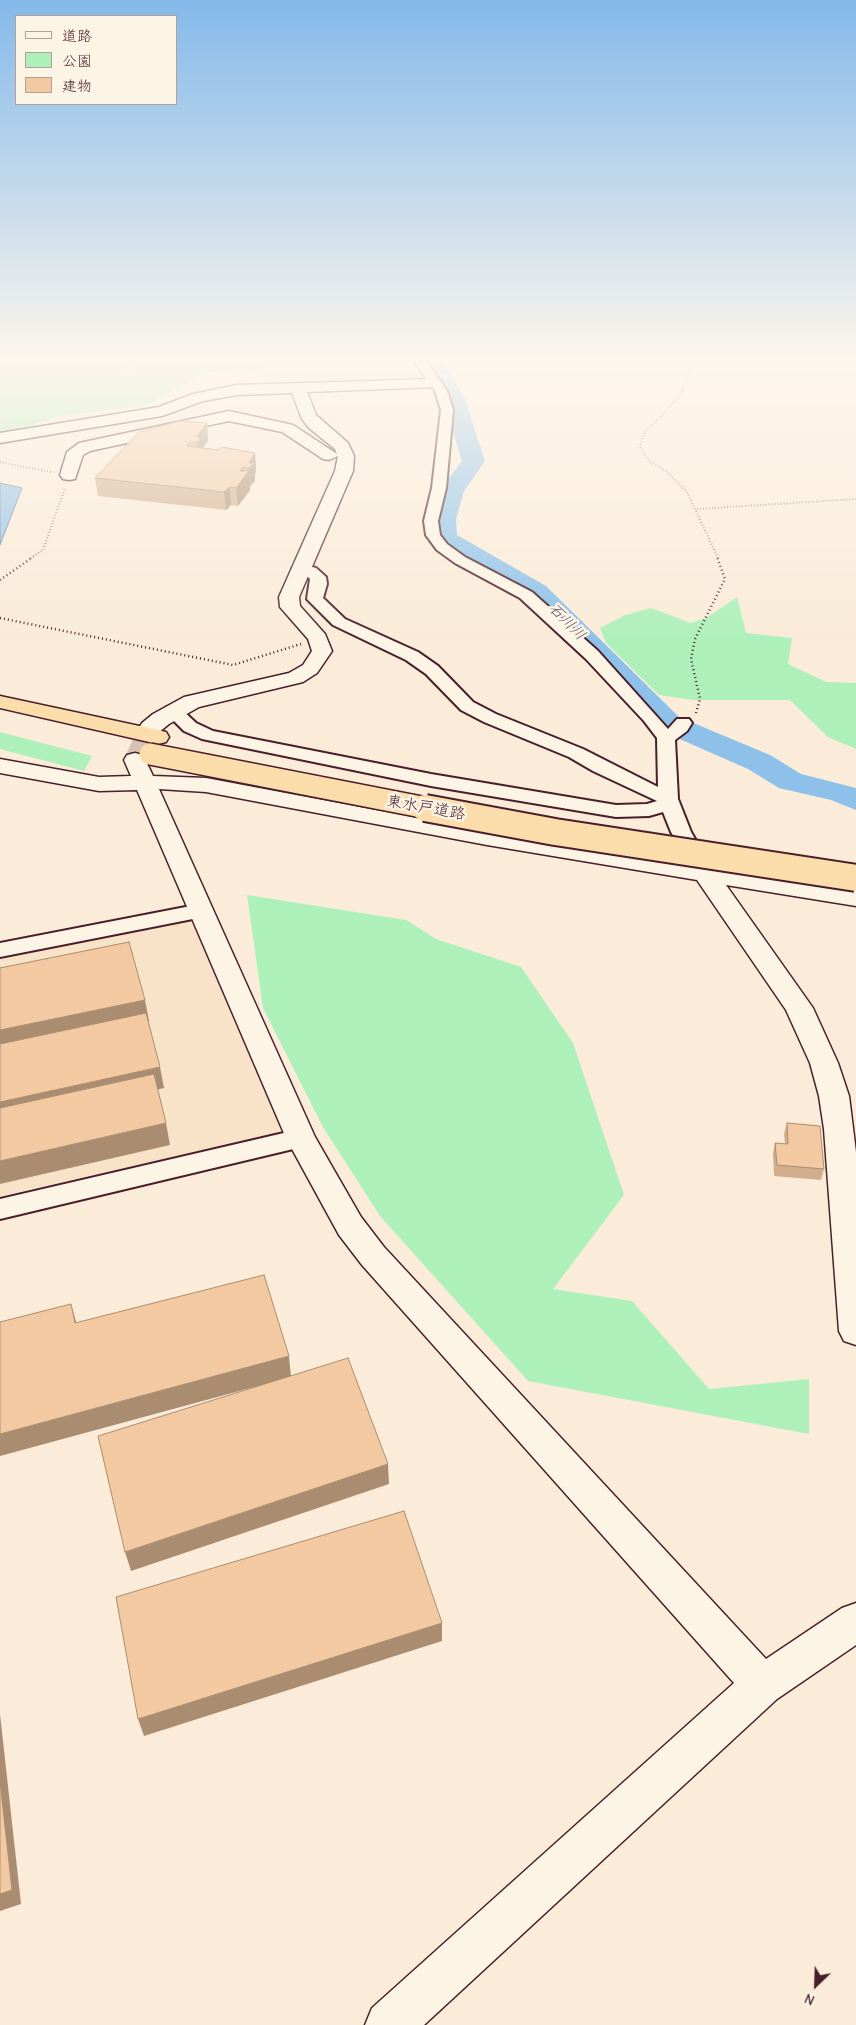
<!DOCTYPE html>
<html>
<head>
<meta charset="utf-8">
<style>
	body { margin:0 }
	#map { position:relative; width:856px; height:2025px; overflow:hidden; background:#faecd8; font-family:"Comic Neue","Klee One",sans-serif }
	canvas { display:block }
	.legend { position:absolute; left:15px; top:15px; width:162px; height:90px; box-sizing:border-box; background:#fcf5e5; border:1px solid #b59f9b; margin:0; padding:6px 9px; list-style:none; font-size:15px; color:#4a1f2b }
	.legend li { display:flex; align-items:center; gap:10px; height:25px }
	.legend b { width:25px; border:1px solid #b59f9b }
	.north { position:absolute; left:791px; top:1960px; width:50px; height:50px; -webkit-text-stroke:4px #fcf5e5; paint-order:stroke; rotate:204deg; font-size:14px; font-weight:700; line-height:20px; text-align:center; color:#4a1f2b }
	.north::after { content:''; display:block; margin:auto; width:18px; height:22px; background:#4a1f2b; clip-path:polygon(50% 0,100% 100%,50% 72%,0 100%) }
</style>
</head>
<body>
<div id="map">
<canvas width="856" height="2025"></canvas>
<ul class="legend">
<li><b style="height:6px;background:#fcf5e5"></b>道路</li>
<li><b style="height:14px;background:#adf0ba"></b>公園</li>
<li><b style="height:14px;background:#f3c9a2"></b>建物</li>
</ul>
<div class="north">N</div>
</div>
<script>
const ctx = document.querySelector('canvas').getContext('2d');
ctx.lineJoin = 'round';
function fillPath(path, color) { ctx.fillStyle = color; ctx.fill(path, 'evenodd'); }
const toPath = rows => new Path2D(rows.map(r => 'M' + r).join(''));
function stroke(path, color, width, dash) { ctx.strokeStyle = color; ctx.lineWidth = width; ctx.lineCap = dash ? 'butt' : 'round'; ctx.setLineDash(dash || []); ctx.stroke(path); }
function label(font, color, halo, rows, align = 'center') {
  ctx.font = font + ' "Comic Neue","Klee One",sans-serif'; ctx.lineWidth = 5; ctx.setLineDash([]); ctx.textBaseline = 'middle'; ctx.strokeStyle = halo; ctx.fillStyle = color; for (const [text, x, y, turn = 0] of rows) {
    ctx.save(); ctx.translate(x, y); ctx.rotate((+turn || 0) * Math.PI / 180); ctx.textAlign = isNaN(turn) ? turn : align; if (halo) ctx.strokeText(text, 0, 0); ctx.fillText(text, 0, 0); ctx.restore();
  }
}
const built = toPath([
	[179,920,195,925,283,1119,277,1133,0,1196,0,957]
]);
const green = toPath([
	[0,358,118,358,127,370,172,358,305,358,244,374,209,372,145,406,59,416,23,428,0,432],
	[737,597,746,633,792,638,788,664,826,682,856,683,856,749,828,737,790,700,693,700,659,695,606,643,600,628,625,615,651,608,691,623,708,617],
	[0,732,92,756,84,771,0,749],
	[247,895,406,920,436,939,521,967,573,1043,624,1195,553,1289,632,1301,709,1389,809,1379,809,1434,528,1381,380,1216,323,1127,263,1008]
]);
const water = toPath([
	[0,483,22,488,0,545,0,483]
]);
const river = toPath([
	[420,358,440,358,465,399,485,461,464,491,456,519,457,535,546,586,679,717,770,755,801,774,856,788,856,810,831,800,779,788,748,769,657,729,528,598,445,550,436,542,433,537,432,519,440,490,462,461,443,399,420,358]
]);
const tertiaryTunnel = toPath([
	[135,760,150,728]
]);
const pathFar1 = toPath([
	[696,358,689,370,682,392,660,418,645,431,640,447,649,461,666,471,687,492,718,558],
	[0,462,51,472],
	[697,509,856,499],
	[31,558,43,550,65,488]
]);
const path = toPath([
	[0,580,33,557],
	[0,618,233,665,301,644],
	[696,713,700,699,691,659,695,639,725,579,717,557]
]);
const minor = toPath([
	[412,358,424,358,447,391,453,410,446,488,438,521,440,535,447,544,465,557,532,592,598,651,668,729,677,719,689,719,692,723,687,731,675,740,678,799,691,832,710,865,707,869,700,871,693,869,671,832,663,812,649,816,616,817,431,786,202,739,184,731,164,711,167,707,173,706,179,707,196,723,213,731,431,774,616,805,647,804,657,801,593,771,569,757,484,722,461,710,426,674,406,660,333,625,307,599,310,579,306,575,295,572,292,569,295,566,300,564,316,568,326,577,327,584,323,598,345,619,418,652,438,666,473,702,496,714,583,749,658,787,657,738,644,721,586,659,520,598,455,563,437,550,426,535,424,521,432,488,441,410,435,391,412,358],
	[201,904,208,906,211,911,208,916,0,957,0,943,201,904],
	[301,1129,310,1131,313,1138,310,1145,0,1219,0,1199,301,1129]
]);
const tertiary = toPath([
	[434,379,442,384,439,387,307,392,316,415,348,443,354,456,353,471,299,597,300,606,325,634,332,651,317,673,303,682,199,707,169,724,158,733,150,735,142,733,139,728,142,723,153,714,184,697,289,673,303,665,312,651,308,639,280,607,279,597,335,471,338,456,329,460,323,459,282,432,229,421,90,451,83,455,75,479,69,480,63,479,60,475,67,452,79,443,229,411,293,425,337,454,335,449,309,428,302,419,292,393,237,395,203,401,162,416,0,443,0,433,159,407,193,394,237,385,434,379],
	[135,753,143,755,153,776,206,778,487,831,856,890,856,906,726,885,813,1008,838,1063,849,1096,856,1152,856,1345,844,1341,839,1331,824,1129,819,1096,810,1063,786,1010,697,880,487,845,206,792,159,789,315,1137,361,1217,384,1247,766,1659,842,1608,856,1603,856,1645,777,1699,424,2025,365,2025,372,2008,734,1683,362,1265,339,1235,286,1138,137,790,99,791,0,773,0,759,99,777,131,776,124,760,127,755,135,753]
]);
const motorway = toPath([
	[0,696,158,730,166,732,169,737,166,742,158,744,0,708,0,696]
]);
const motorwayBridgeFar1 = toPath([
	[150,754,432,809]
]);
const motorwayBridge = toPath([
	[425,808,555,832,856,878]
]);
const wall = toPath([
	[207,423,208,441,203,448,255,453,256,471,255,474,255,481,250,486,250,490,238,506,231,505,226,510,98,496,95,478],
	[787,1123,824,1169,821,1180,774,1176,773,1154,775,1143,785,1144,784,1134]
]);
const shadedWall = toPath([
	[207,423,208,441,202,449,199,460,196,437],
	[255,453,256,471,255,474,255,481,250,486,249,468,249,463],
	[243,467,244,477,249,471,250,490,238,506,236,488,240,471],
	[230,487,231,505,226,510,224,492],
	[145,1000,149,1021,0,1053,0,1030],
	[160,1067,164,1088,0,1125,0,1102],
	[166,1123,170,1145,0,1184,0,1161],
	[71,1304,77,1325,75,1323],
	[289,1356,291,1377,0,1456,0,1434],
	[388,1464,389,1484,131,1571,125,1552],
	[442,1623,442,1641,144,1736,138,1719],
	[0,1714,21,1904,0,1911]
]);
const building = toPath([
	[180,421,207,423,196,437,201,437,197,442,190,442,187,446,219,450,222,447,255,453,249,463,254,463,249,468,243,467,240,471,249,471,236,488,230,487,224,492,95,478,139,432,180,421],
	[129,942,145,1000,0,1030,0,968,129,942],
	[146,1013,160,1067,0,1102,0,1044,146,1013],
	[154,1074,166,1123,0,1161,0,1108,154,1074],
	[787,1123,820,1126,824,1169,777,1165,775,1143,788,1144,787,1123],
	[264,1275,289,1356,0,1434,0,1322,71,1304,75,1323,264,1275],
	[348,1358,388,1464,125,1552,98,1436,348,1358],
	[404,1511,442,1623,138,1719,116,1597,404,1511],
	[0,1781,12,1890,0,1894,0,1781]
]);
const farWaternames = [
	["石川川",567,622,45]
];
const streetNames = [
	["東水戸道路",426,808,10]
];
fillPath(built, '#f8e2c8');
fillPath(green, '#adf0ba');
fillPath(water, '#8dc1ea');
stroke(water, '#72809e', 1);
fillPath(river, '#8dc1ea');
stroke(tertiaryTunnel, '#d7c3b5', 21, [21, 11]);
stroke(minor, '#4a1f2b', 4);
stroke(tertiary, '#4a1f2b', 3);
stroke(motorway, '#4a1f2b', 3);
stroke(pathFar1, '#4a1f2b', 2, [0.5, 2.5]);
stroke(path, '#4a1f2b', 2.5, [1, 3]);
fillPath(minor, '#fcf5e5');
fillPath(tertiary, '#fcf5e5');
fillPath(motorway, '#faddab');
stroke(motorwayBridgeFar1, '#4a1f2b', 24, []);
stroke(motorwayBridge, '#4a1f2b', 30, []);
stroke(motorwayBridgeFar1, '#faddab', 21);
stroke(motorwayBridge, '#faddab', 26);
fillPath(wall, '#d1ad8b');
fillPath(shadedWall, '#aa8d71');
fillPath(building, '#f3c9a2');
stroke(building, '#aa8d71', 1);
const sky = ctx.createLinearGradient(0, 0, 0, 642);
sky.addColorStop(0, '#83b9e9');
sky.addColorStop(0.56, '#fdf6ed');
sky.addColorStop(1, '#fdf6ed00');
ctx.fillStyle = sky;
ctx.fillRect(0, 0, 856, 642);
label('italic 15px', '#5e5064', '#fcf5e5', farWaternames);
label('16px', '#4a1f2b', '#fcf5e5', streetNames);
</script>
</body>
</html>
